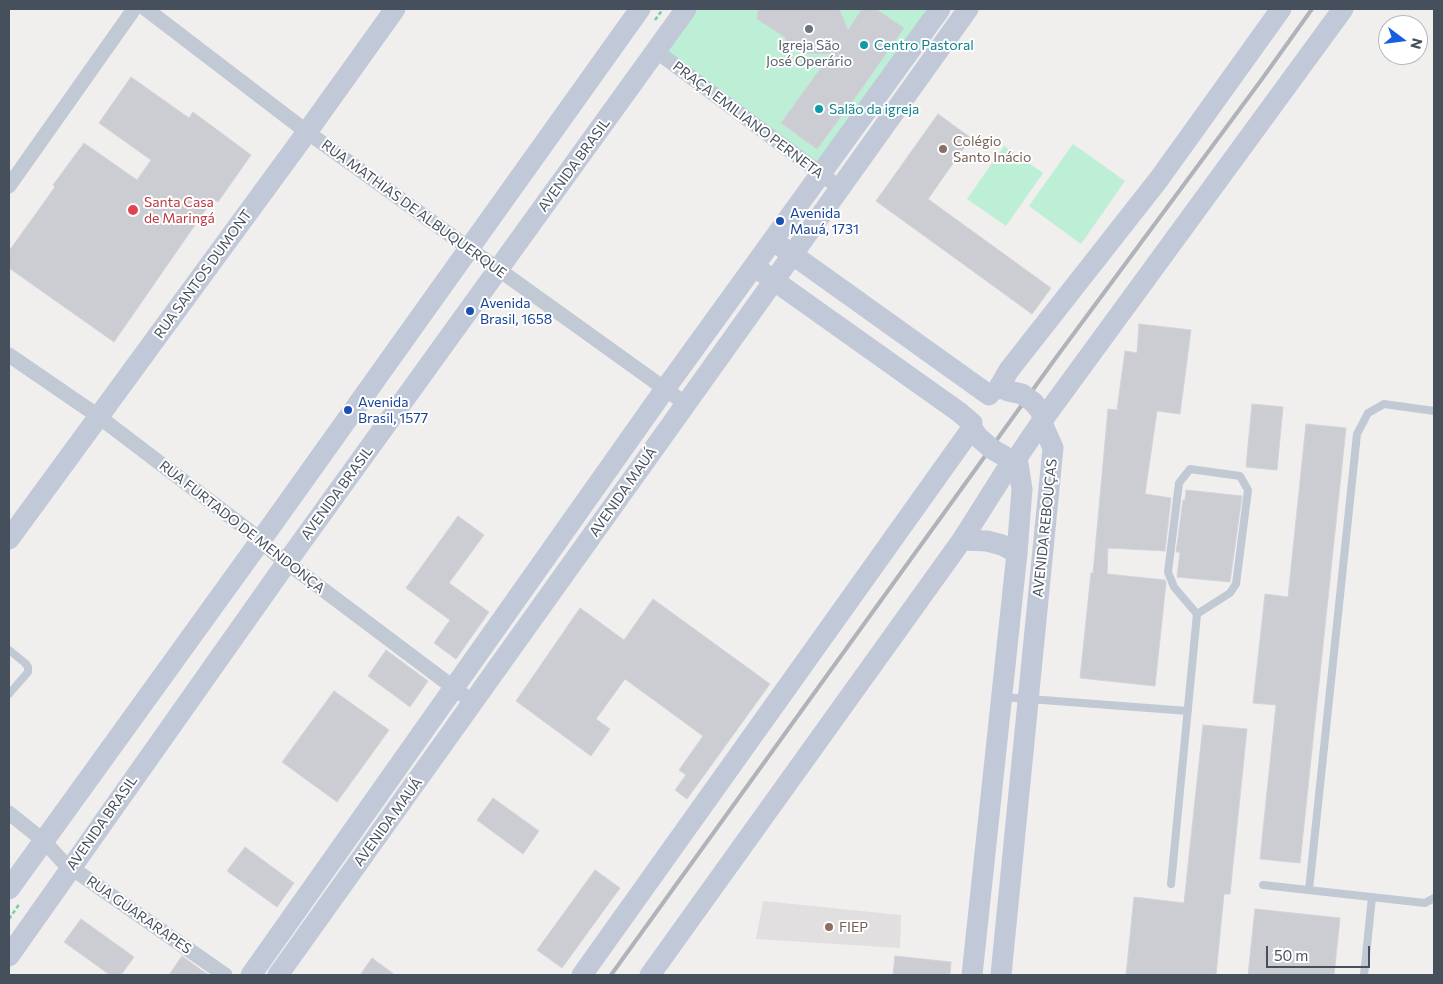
<!DOCTYPE html>
<html>
<head>
<meta charset="utf-8">
<style>
	body { margin:0 }
	#map { position:relative; width:1443px; height:984px; overflow:hidden; background:#f1eeee; font-family:Commissioner,sans-serif }
	canvas { display:block }
	.frame { position:absolute; inset:0; border:10px solid #46505c; pointer-events:none }
	.north { position:absolute; left:1378px; top:15px; width:50px; height:50px; box-sizing:border-box; background:#fff; border:1px solid #b5b9be; border-radius:50%; rotate:105deg; font-size:14px; font-weight:700; line-height:20px; text-align:center; color:#46505c }
	.north::after { content:''; display:block; margin:auto; width:18px; height:22px; background:#175de2; clip-path:polygon(50% 0,100% 100%,50% 72%,0 100%) }
	.scale { position:absolute; left:1266px; top:946px; width:104px; height:22px; box-sizing:border-box; border:2px solid #46505c; border-top:0; padding-left:6px; font-size:15px; line-height:18px; white-space:nowrap; color:#46505c; -webkit-text-stroke:4px #fff; paint-order:stroke }
</style>
</head>
<body>
<div id="map">
<canvas width="1443" height="984"></canvas>
<div class="frame"></div>
<div class="north">N</div>
<div class="scale">50 m</div>
</div>
<script>
const ctx = document.querySelector('canvas').getContext('2d');
ctx.lineJoin = 'round';
function fillPath(path, color) { ctx.fillStyle = color; ctx.fill(path, 'evenodd'); }
const toPath = rows => new Path2D(rows.map(r => 'M' + r).join(''));
function stroke(path, color, width, dash) { ctx.strokeStyle = color; ctx.lineWidth = width; ctx.lineCap = dash ? 'butt' : 'round'; ctx.setLineDash(dash || []); ctx.stroke(path); }
function label(font, color, halo, rows, align = 'center') {
  ctx.font = font + ' Commissioner,sans-serif'; ctx.lineWidth = 4; ctx.setLineDash([]); ctx.textBaseline = 'middle'; ctx.strokeStyle = halo; ctx.fillStyle = color; for (const [text, x, y, turn = 0] of rows) {
    ctx.save(); ctx.translate(x, y); ctx.rotate((+turn || 0) * Math.PI / 180); ctx.textAlign = isNaN(turn) ? turn : align; if (halo) ctx.strokeText(text, 0, 0); ctx.fillText(text, 0, 0); ctx.restore();
  }
}
const education = toPath([
	[763,901,901,915,900,948,756,939]
]);
const green = toPath([
	[686,9,940,9,820,174,656,51],
	[1073,144,1125,181,1081,244,1029,206],
	[1004,146,1043,173,1006,226,967,199]
]);
const building = toPath([
	[758,9,839,9,848,30,862,9,876,9,904,28,862,88,817,149,781,123,831,54,808,53,787,45,785,37,757,19,758,9],
	[131,77,189,118,193,112,251,155,218,202,213,199,114,342,9,268,9,251,55,187,53,185,84,143,137,180,151,160,99,123,131,77],
	[938,114,971,138,928,199,1051,288,1032,314,876,201,938,114],
	[1139,324,1191,330,1180,414,1157,411,1145,494,1171,498,1165,551,1108,548,1107,574,1165,580,1166,583,1155,686,1080,678,1091,573,1093,573,1108,409,1117,410,1125,351,1137,353,1139,324],
	[1252,404,1283,407,1277,470,1246,467,1252,404],
	[1306,424,1346,428,1300,863,1260,859,1276,705,1253,703,1265,594,1288,597,1306,424],
	[1186,490,1242,496,1230,582,1177,577,1180,552,1176,552,1183,500,1185,500,1186,490],
	[458,516,484,535,449,583,489,612,456,659,434,643,450,620,406,588,458,516],
	[653,599,770,684,687,799,675,790,686,775,679,770,703,736,625,679,596,719,610,729,591,756,516,701,580,608,624,640,653,599],
	[386,650,428,681,410,707,368,676,386,650],
	[334,691,389,730,337,802,282,762,334,691],
	[1203,725,1247,729,1230,894,1224,894,1216,975,1126,975,1134,897,1184,903,1203,725],
	[493,798,539,831,523,854,477,820,493,798],
	[245,847,294,883,277,907,227,871,245,847],
	[595,870,620,888,562,968,537,950,595,870],
	[1255,909,1340,918,1334,975,1248,975,1255,909],
	[81,919,134,957,121,975,110,975,64,942,81,919],
	[182,956,204,972,209,975,169,975,182,956],
	[895,956,951,962,950,975,893,975,895,956],
	[372,958,395,975,360,975,372,958]
]);
const path = toPath([
	[655,20,663,9],
	[9,919,20,903]
]);
const lane = toPath([
	[9,650,25,663,28,667,28,672,9,694],
	[1003,697,1188,711],
	[1171,884,1197,614,1230,593,1236,584,1248,490,1240,476,1190,469,1179,483,1168,572,1174,587,1197,614],
	[1263,885,1425,903,1434,898],
	[1309,890,1357,434,1368,413,1384,404,1434,411],
	[1364,975,1372,897]
]);
const street = toPath([
	[146,9,307,132,686,404],
	[656,51,840,188],
	[9,186,134,9],
	[9,355,98,416,261,540,273,552,474,703],
	[9,813,44,841,63,862,225,975]
]);
const secondary = toPath([
	[782,247,989,395],
	[762,272,959,412,972,423,972,428,978,437],
	[998,389,1009,370,1159,179,1281,9],
	[1044,418,1343,9],
	[1017,458,1044,418,1041,413],
	[9,539,307,132,395,9],
	[962,540,987,541,1002,545,1017,553],
	[9,889,261,540,640,9],
	[9,956,287,562,686,9],
	[251,975,665,389,940,9],
	[278,975,968,9],
	[582,975,972,428],
	[650,975,962,540,1012,461],
	[972,975,1017,553,1022,489,1017,458],
	[1001,975,1053,448,1042,423]
]);
const rail = toPath([
	[611,975,1055,359,1262,79,1312,9]
]);
const secondaryBridge = toPath([
	[1008,391,1022,394,1033,402,1040,410],
	[978,437,992,449,1004,456]
]);
const markers = [
	[809,29,5,"#6b7280"],
	[864,45,5,"#0f9aa8"],
	[819,109,5,"#0f9aa8"],
	[943,149,5,"#8d6e63"],
	[133,210,6,"#e0444e"],
	[780,221,5,"#1a4fb4"],
	[470,311,5,"#1a4fb4"],
	[348,410,5,"#1a4fb4"],
	[829,927,5,"#8d6e63"]
];
const worshipNames = [
	["Igreja São",809,45],
	["José Operário",809,61]
];
const cultureNames = [
	["Centro Pastoral",874,45],
	["Salão da igreja",829,109]
];
const streetNames = [
	["PRAÇA EMILIANO PERNETA",748,120,37],
	["AVENIDA BRASIL",574,165,-54],
	["RUA MATHIAS DE ALBUQUERQUE",414,209,36],
	["RUA SANTOS DUMONT",203,274,-54],
	["AVENIDA MAUÁ",623,492,-55],
	["AVENIDA BRASIL",337,493,-54],
	["RUA FURTADO DE MENDONÇA",242,527,38],
	["AVENIDA REBOUÇAS",1045,528,-84],
	["AVENIDA MAUÁ",388,822,-54],
	["AVENIDA BRASIL",102,823,-55],
	["RUA GUARARAPES",139,915,35]
];
const educationNames = [
	["Colégio",953,141],
	["Santo Inácio",953,157],
	["FIEP",839,927]
];
const healthNames = [
	["Santa Casa",144,202],
	["de Maringá",144,218]
];
const transitNames = [
	["Avenida",790,213],
	["Mauá, 1731",790,229],
	["Avenida",480,303],
	["Brasil, 1658",480,319],
	["Avenida",358,402],
	["Brasil, 1577",358,418]
];
fillPath(education, '#e2dfe0');
fillPath(green, '#bcefd5');
fillPath(building, '#cbcdd3');
stroke(building, '#d2d4da', 1);
stroke(path, '#73ceaa', 2.5, [4, 2.5]);
stroke(lane, '#c1c9d4', 8);
stroke(street, '#c1c9d4', 15);
stroke(secondary, '#c1c9d8', 21);
stroke(rail, '#b0b3b9', 4);
stroke(secondaryBridge, '#c1c9d8', 21);
for (const [x, y, r, color] of markers) { const dot = new Path2D(); dot.arc(x, y, r, 0, 2 * Math.PI); ctx.fillStyle = color; ctx.fill(dot); stroke(dot, '#fff', 2); }
label('14px', '#5b616d', '#fff', worshipNames);
label('14px', '#0d838f', '#fff', cultureNames, 'left');
label('14px', '#46505c', '#fff', streetNames);
label('14px', '#785e54', '#fff', educationNames, 'left');
label('14px', '#be3a42', '#fff', healthNames, 'left');
label('14px', '#164399', '#fff', transitNames, 'left');
</script>
</body>
</html>
